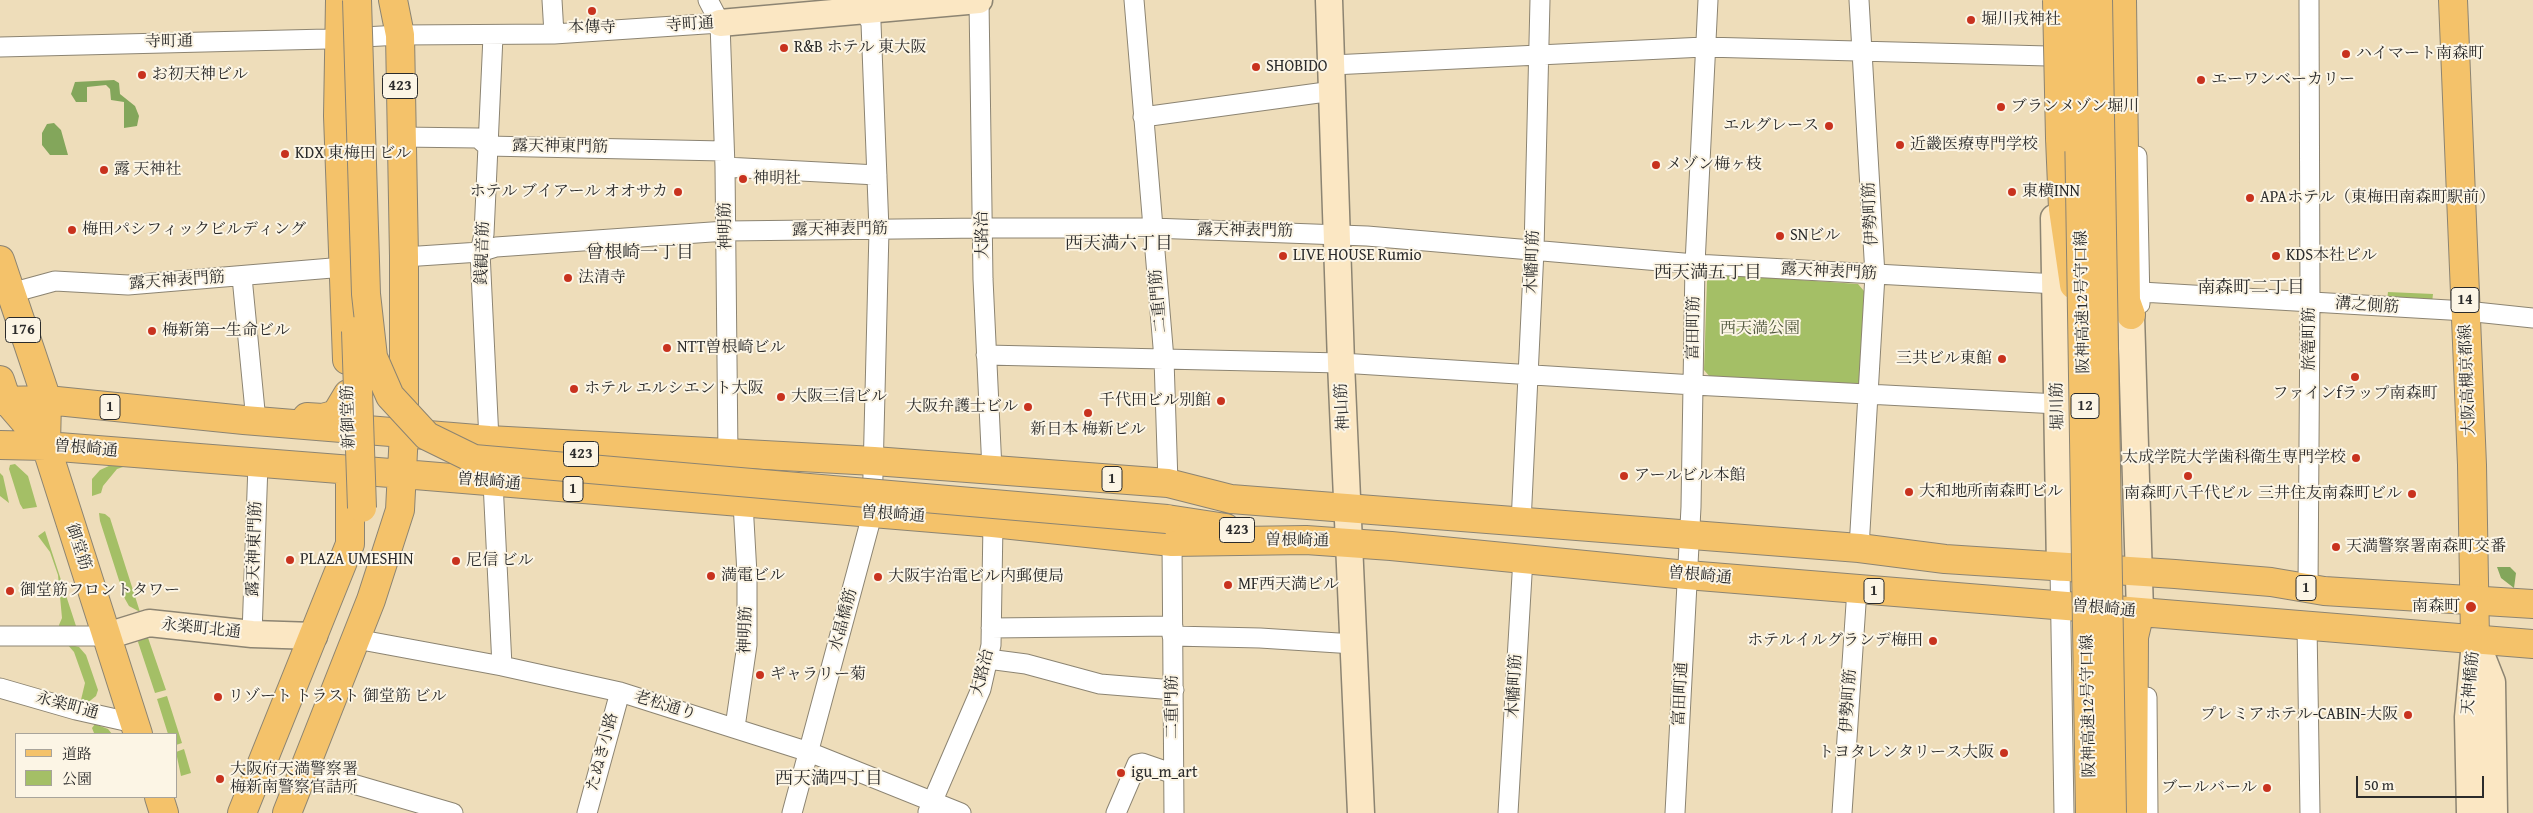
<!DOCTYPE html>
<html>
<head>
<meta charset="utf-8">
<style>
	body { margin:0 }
	#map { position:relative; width:2533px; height:813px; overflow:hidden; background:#eeddba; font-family:"Gentium Book Plus","Noto Serif JP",serif }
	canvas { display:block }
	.legend { position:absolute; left:15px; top:733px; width:162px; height:65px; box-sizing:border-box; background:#fcf5e5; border:1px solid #a8a49b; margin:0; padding:6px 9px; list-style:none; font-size:15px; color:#2b2b2b }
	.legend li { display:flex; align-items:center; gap:10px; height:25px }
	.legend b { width:25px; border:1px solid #a8a49b }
	.scale { position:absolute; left:2356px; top:776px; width:128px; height:22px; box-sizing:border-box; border:2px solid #2b2b2b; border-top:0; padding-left:6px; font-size:15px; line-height:18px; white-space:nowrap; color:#2b2b2b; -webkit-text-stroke:4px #fcf5e5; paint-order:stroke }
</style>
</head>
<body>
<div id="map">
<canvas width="2533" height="813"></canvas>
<ul class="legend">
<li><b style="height:6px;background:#f4c26a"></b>道路</li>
<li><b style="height:14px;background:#a4bf66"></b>公園</li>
</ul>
<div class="scale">50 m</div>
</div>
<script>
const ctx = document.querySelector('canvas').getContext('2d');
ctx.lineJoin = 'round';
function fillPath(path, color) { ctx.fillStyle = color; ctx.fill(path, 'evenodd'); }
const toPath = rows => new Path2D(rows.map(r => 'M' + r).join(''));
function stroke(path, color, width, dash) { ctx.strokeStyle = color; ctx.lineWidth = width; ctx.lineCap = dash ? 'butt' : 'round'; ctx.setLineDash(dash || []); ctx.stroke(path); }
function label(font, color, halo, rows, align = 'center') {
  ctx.font = font + ' "Gentium Book Plus","Noto Serif JP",serif'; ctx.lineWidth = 4; ctx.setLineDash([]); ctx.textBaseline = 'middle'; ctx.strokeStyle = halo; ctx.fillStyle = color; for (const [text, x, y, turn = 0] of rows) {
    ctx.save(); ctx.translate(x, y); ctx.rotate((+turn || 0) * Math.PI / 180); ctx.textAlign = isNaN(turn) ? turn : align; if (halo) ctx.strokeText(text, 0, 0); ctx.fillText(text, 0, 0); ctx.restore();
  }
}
const green = toPath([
	[1715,274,1858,284,1864,291,1861,386,1711,378,1704,370,1707,281],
	[2388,292,2433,294,2432,303,2387,301],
	[15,464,28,476,37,507,23,509,20,504,9,469,10,465],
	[111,465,126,466,117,469,103,486,101,493,92,496,92,479,100,470],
	[0,473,3,476,9,503,0,496],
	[99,513,105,514,110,518,140,612,129,606,125,599,100,521],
	[45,531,76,626,74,629,60,632,59,625,62,618,58,575,50,552,38,536],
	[146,632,166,690,155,693,138,642,140,637],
	[67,644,79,647,86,655,98,690,96,696,86,704,80,704,85,683,74,652],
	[167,696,182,743,176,745,176,734,168,734,157,699],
	[95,724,108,729,112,734,94,733,92,728],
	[184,749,191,773,181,776,176,752]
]);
const forest = toPath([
	[114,80,119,83,120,94,135,106,139,116,137,126,124,128,124,102,111,100,110,89,106,85,87,87,87,102,76,102,71,94,75,82],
	[54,123,61,130,68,155,50,155,42,145,42,133,47,124],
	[2497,567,2510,567,2516,573,2514,588,2501,578]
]);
const street = toPath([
	[552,0,554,34],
	[708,0,720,23,725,167,728,455],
	[979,0,983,279,992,470],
	[1134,0,1164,359,1168,483],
	[0,47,327,39,400,35,554,34,720,23],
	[1332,65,1704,47,2048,56],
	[1143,117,1333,91],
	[400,137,478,138,487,146,723,151],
	[2137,156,2140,304],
	[725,167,877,175],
	[404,257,480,252,496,247,726,231,983,228,1152,228,1367,236,1695,264,2057,284],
	[242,277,256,421],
	[2141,292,2466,311,2533,318],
	[11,293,55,281,128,285,344,267],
	[986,355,1341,363,1694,385,2058,404],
	[489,440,480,252,484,234,493,36],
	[493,482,502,666],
	[1521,523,1534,250,1540,0],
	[1172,542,1174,813],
	[1859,548,1875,275,1859,0],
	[2060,568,2064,813],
	[2308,588,2310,302,2309,0],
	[2307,625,2310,813],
	[991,628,1173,626],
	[252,634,258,464],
	[0,636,107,636],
	[1172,636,1260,638,1354,644],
	[356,639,502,666,620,692,809,752,961,813],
	[988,659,1026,664,1100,684,1174,690],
	[0,688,76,710,134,723],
	[2147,697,2148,813],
	[735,727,747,645,747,574,743,503],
	[305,770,453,813],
	[928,812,981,689,991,645,993,523],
	[587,813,620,692],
	[792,813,872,515,879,230,871,23,859,1],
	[1116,813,1137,764,1142,763,1174,774],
	[1508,813,1523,558],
	[1675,813,1691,507,1695,264,1708,0],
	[1842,813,1857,589]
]);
const secondary = toPath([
	[1329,0,1341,363,1361,813],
	[720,23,979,0],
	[2054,218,2060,568],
	[2131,315,2140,612],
	[107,636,149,623,252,634,314,636],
	[2475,639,2492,682,2494,813],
	[2470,813,2468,717,2475,642]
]);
const primary = toPath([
	[2453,0,2472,465,2475,639]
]);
const highway = toPath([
	[340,0,338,116,347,360],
	[2122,0,2126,301,2131,315],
	[2060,138,2063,209,2074,285],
	[0,260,47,400,46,446,138,734],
	[0,380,7,401,46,446],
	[0,401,47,400,244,420,489,440,874,461,1168,483,1231,499,1859,548,1945,559,2175,574,2271,582,2324,591,2533,604],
	[307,417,323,418,336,414,348,394],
	[0,445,46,446,403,474,993,523,1172,542,1306,540,1391,546,1687,575,2533,644],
	[1167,519,1226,528],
	[159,797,164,813],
	[242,813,350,544,350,478],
	[287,813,371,600,400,510,404,432,404,257,400,35,393,0],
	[2133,813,2134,637,2140,612]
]);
const highwayBridge = toPath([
	[357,0,366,294,373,357,390,396,427,436,474,459,1167,519],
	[2057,0,2060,138],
	[2077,0,2090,813],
	[2098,0,2112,813],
	[356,331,362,508]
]);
const markers = [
	[592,11,5,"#c8321e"],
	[1971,20,5,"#c8321e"],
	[784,48,5,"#c8321e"],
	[2346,54,5,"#c8321e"],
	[1256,67,5,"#c8321e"],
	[142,75,5,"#c8321e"],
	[2201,80,5,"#c8321e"],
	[2001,107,5,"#c8321e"],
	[1829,126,5,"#c8321e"],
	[1900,145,5,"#c8321e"],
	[285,154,5,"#c8321e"],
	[1656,165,5,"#c8321e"],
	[104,170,5,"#c8321e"],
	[743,179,5,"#c8321e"],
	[678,192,5,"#c8321e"],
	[2012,192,5,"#c8321e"],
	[2250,198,5,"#c8321e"],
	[72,230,5,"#c8321e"],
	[1780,236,5,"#c8321e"],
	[1283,256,5,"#c8321e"],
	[2276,256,5,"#c8321e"],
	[568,278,5,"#c8321e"],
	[152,331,5,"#c8321e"],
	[667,348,5,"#c8321e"],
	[2002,359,5,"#c8321e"],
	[2355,377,5,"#c8321e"],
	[574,389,5,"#c8321e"],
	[781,397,5,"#c8321e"],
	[1221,401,5,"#c8321e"],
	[1028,407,5,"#c8321e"],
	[1088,413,5,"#c8321e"],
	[2356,458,5,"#c8321e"],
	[1624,476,5,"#c8321e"],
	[2188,476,5,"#c8321e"],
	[1909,492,5,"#c8321e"],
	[2412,494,5,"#c8321e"],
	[2336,547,5,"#c8321e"],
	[290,560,5,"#c8321e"],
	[456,561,5,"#c8321e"],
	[711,576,5,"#c8321e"],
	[878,577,5,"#c8321e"],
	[1228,585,5,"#c8321e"],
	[10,591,5,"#c8321e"],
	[2471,607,6,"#c8321e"],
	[1933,641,5,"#c8321e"],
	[760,675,5,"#c8321e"],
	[218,697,5,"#c8321e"],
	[2408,715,5,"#c8321e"],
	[2004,753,5,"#c8321e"],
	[1121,773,5,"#c8321e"],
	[220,779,5,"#c8321e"],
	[2267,788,5,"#c8321e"]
];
const shields = [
	[400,86,35],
	[2465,300,28],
	[23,330,35],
	[2085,406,28],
	[110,407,20],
	[581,454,35],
	[1112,479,20],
	[573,489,20],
	[1237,530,35],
	[2306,588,20],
	[1874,591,20]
];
const shieldNames = [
	["423",400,86],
	["14",2465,300],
	["176",23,330],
	["12",2085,406],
	["1",110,407],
	["423",581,454],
	["1",1112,479],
	["1",573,489],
	["423",1237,530],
	["1",2306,588],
	["1",1874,591]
];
const poiNames = [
	["堀川戎神社",1981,20],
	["本傳寺",592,28,"center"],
	["R&B ホテル 東大阪",794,48],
	["ハイマート南森町",2356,54],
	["SHOBIDO",1266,67],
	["お初天神ビル",152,75],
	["エーワンベーカリー",2211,80],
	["ブランメゾン堀川",2011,107],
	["エルグレース",1819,126,"right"],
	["近畿医療専門学校",1910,145],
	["KDX 東梅田 ビル",295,154],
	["メゾン梅ヶ枝",1666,165],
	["露 天神社",114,170],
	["神明社",753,179],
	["ホテル ブイアール オオサカ",668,192,"right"],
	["東横INN",2022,192],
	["APAホテル（東梅田南森町駅前）",2260,198],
	["梅田パシフィックビルディング",82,230],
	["SNビル",1790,236],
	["LIVE HOUSE Rumio",1293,256],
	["KDS本社ビル",2286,256],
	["法清寺",578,278],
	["梅新第一生命ビル",162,331],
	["NTT曽根崎ビル",677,348],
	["三共ビル東館",1992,359,"right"],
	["ホテル エルシエント大阪",584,389],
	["ファインfラップ南森町",2355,394,"center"],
	["大阪三信ビル",791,397],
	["千代田ビル別館",1211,401,"right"],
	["大阪弁護士ビル",1018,407,"right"],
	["新日本 梅新ビル",1088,430,"center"],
	["太成学院大学歯科衛生専門学校",2346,458,"right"],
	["アールビル本館",1634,476],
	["大和地所南森町ビル",1919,492],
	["南森町八千代ビル",2188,494,"center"],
	["三井住友南森町ビル",2402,494,"right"],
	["天満警察署南森町交番",2346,547],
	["PLAZA UMESHIN",300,560],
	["尼信 ビル",466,561],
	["満電ビル",721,576],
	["大阪宇治電ビル内郵便局",888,577],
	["MF西天満ビル",1238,585],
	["御堂筋フロントタワー",20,591],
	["南森町",2460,607,"right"],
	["ホテルイルグランデ梅田",1923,641,"right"],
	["ギャラリー菊",770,675],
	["リゾート トラスト 御堂筋 ビル",228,697],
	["プレミアホテル-CABIN-大阪",2398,715,"right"],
	["トヨタレンタリース大阪",1994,753,"right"],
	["大阪府天満警察署",230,770],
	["梅新南警察官詰所",230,788],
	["igu_m_art",1131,773],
	["ブールバール",2257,788,"right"]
];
const streetNames = [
	["寺町通",690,25,-4],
	["寺町通",169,42,-1],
	["露天神東門筋",560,147,1],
	["伊勢町筋",1871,214,-93],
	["神明筋",726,226,-91],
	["露天神表門筋",840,230,-1],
	["露天神表門筋",1245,231,1],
	["大路治",983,235,-91],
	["銭観音筋",483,253,-88],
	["木幡町筋",1533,262,-88],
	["露天神表門筋",1829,272,3],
	["露天神表門筋",177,281,-4],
	["二重門筋",1159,301,-95],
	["阪神高速12号守口線",2083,302,-91],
	["溝之側筋",2367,306,4],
	["富田町筋",1694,328,-89],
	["旅篭町筋",2310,339,-90],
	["大阪高槻京都線",2468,380,-92],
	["堀川筋",2058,406,-91],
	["神山筋",1343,407,-93],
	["新御堂筋",349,417,-92],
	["曽根崎通",86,449,5],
	["曽根崎通",489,482,5],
	["曽根崎通",893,515,4],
	["曽根崎通",1297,541,1],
	["御堂筋",78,547,72],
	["露天神東門筋",255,549,-88],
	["曽根崎通",1700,576,5],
	["曽根崎通",2104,609,5],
	["水晶橋筋",844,620,-75],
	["永楽町北通",201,629,6],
	["神明筋",746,630,-88],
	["大路治",983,673,-76],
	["天神橋筋",2471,683,-85],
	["木幡町筋",1515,686,-87],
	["富田町通",1681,694,-87],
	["伊勢町筋",1849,701,-86],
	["永楽町通",67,706,15],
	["老松通り",665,706,17],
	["阪神高速12号守口線",2089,706,-91],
	["二重門筋",1173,707,-90],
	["たぬき小路",603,752,-75]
];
const parkNames = [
	["西天満公園",1760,329]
];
const neighbourhoodNames = [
	["西天満六丁目",1119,244],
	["曾根崎一丁目",640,253],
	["西天満五丁目",1708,273],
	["南森町二丁目",2251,288],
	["西天満四丁目",829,779]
];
fillPath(green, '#a4bf66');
fillPath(forest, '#83a65b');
stroke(street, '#8c8472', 21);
stroke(secondary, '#8c8472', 29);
stroke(primary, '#8c8472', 30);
stroke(highway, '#8c8472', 30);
stroke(street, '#fff', 19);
stroke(secondary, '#fbe7c3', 26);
stroke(primary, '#f4c26a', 28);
stroke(highway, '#f4c26a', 28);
stroke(highwayBridge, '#8c8472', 30, []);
stroke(highwayBridge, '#f4c26a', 28);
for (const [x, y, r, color] of markers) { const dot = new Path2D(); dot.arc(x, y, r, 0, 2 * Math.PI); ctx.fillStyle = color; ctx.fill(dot); stroke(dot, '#fcf5e5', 2); }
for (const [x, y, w] of shields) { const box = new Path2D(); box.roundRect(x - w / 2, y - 12.5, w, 25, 4); ctx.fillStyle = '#fcf5e5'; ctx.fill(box); stroke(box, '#2b2b2b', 1); }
label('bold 15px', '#2b2b2b', null, shieldNames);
label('16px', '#2b2b2b', '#fcf5e5', poiNames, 'left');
label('16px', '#2b2b2b', '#fcf5e5', streetNames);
label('16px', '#4f573d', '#fcf5e5', parkNames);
label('18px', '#2b2b2b', '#fcf5e5', neighbourhoodNames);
</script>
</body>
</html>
